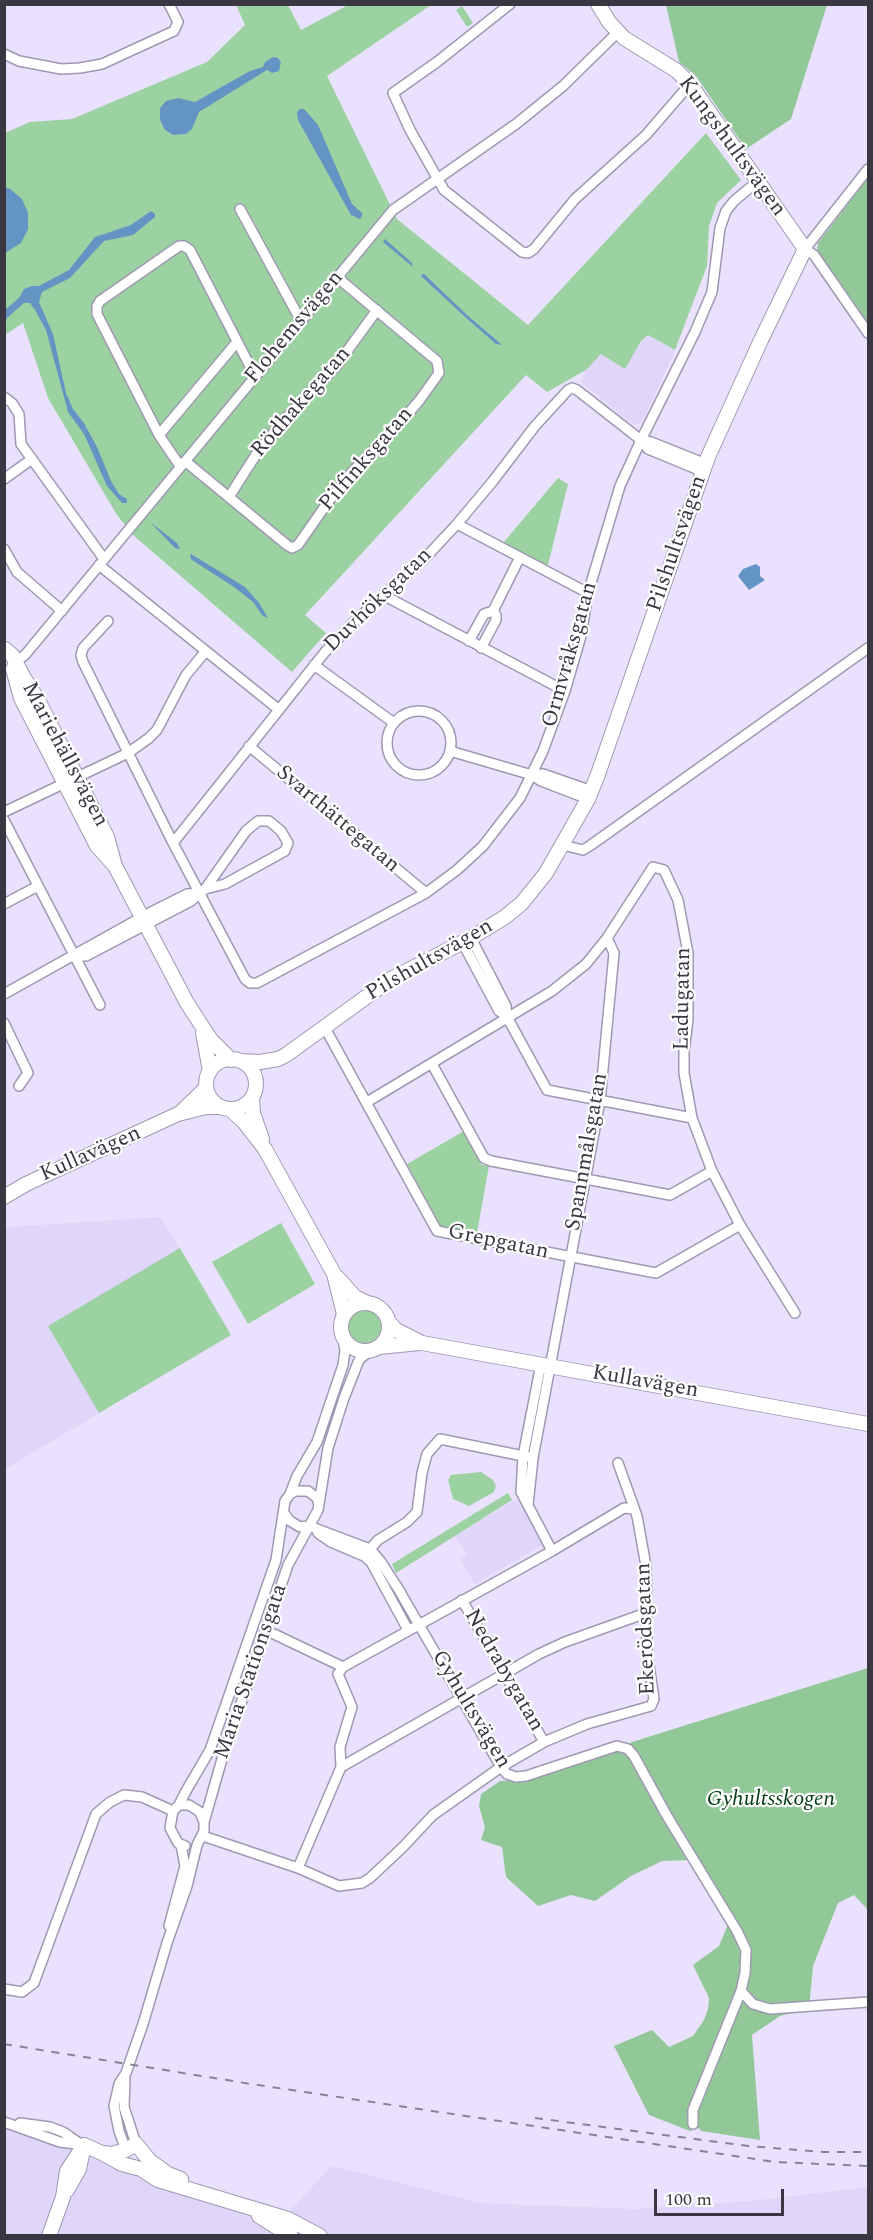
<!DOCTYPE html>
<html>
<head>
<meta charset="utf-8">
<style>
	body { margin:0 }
	#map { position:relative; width:873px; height:2240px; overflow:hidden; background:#e9e1fe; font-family:Spectral,serif }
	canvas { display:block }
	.frame { position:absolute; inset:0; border:6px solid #3a3742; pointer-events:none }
	.scale { position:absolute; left:654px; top:2189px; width:130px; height:27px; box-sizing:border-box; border:3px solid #3a3742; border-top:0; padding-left:8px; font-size:18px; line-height:21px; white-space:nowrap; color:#3a3742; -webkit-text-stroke:4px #fff; paint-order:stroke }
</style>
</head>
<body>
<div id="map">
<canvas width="873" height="2240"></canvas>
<div class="frame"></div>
<div class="scale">100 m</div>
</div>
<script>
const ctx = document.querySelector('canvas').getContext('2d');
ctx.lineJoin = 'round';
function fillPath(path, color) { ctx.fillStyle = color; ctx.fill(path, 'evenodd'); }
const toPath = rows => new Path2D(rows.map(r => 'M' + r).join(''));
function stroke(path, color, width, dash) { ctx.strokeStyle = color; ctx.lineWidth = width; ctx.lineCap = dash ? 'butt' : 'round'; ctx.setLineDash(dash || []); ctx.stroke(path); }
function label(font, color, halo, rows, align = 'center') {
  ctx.font = font + ' Spectral,serif'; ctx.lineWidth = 4.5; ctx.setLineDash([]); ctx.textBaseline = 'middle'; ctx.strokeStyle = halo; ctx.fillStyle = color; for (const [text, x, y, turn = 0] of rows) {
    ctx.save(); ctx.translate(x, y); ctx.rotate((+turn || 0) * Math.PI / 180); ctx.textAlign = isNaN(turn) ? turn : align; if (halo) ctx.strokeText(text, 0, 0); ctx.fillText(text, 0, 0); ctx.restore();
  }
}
const built = toPath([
	[648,335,675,350,642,423,632,424,580,381,586,370,601,354,625,369,641,341],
	[161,1217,231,1335,5,1469,4,1229,8,1227],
	[518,1498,544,1544,475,1584,460,1559,467,1554,455,1536],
	[5,2127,283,2219,331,2166,480,2203,636,2209,759,2200,868,2187,868,2235,5,2236]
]);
const green = toPath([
	[236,5,288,5,301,30,348,5,431,5,327,76,397,219,528,325,706,133,741,180,717,203,709,226,707,266,675,350,648,335,641,341,625,369,601,354,586,370,547,392,526,375,305,615,326,633,292,672,133,535,117,515,48,398,23,323,5,335,5,133,30,122,72,119,207,62,245,25],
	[462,6,473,23,467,27,456,10],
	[558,478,568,484,547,569,503,543],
	[464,1131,482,1165,489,1166,477,1233,441,1227,407,1164],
	[281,1223,315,1284,248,1324,212,1262],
	[180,1248,231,1335,99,1413,48,1326],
	'346 1328a18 18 0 1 1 36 0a18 18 0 1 1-36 0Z',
	[481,1472,493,1480,496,1485,494,1492,469,1506,453,1499,448,1480,451,1475],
	[508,1493,512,1500,396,1573,392,1564]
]);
const forest = toPath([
	[666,5,827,5,791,119,746,149,696,76,679,62],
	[868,178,868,323,817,250,818,243],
	[868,1668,868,1910,854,1895,838,1903,813,1966,809,2009,780,2016,752,2035,760,2140,701,2131,699,2128,690,2131,649,2115,614,2046,652,2030,669,2047,693,2036,704,2020,708,2009,709,1998,693,1965,719,1946,729,1922,692,1860,662,1861,631,1876,595,1901,571,1895,538,1906,506,1877,502,1847,481,1840,485,1827,479,1806,481,1794,500,1781,526,1780,620,1749,632,1742]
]);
const water = toPath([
	[273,57,278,58,281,62,279,71,272,73,267,70,199,112,192,129,186,134,173,135,165,130,160,120,160,108,166,101,178,98,195,102,250,71,263,67,265,62],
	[300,109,304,109,318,125,352,204,362,213,362,216,360,219,351,215,298,120,297,112],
	[5,187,10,189,22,199,28,213,28,229,21,243,5,253],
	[151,211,155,214,155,217,133,235,104,241,70,278,42,292,39,302,53,334,66,393,73,409,84,423,97,447,111,481,119,494,127,499,127,503,122,503,107,486,84,434,68,412,46,330,35,310,30,303,24,303,7,318,5,323,5,310,19,298,24,289,32,286,39,286,69,270,95,237,131,225],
	[385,239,412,263,413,267,383,242],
	[424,274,467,315,502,345,496,344,463,315,422,277,421,275],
	[150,522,177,543,180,549,175,548],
	[191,554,245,587,259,603,268,618,263,616,253,602,234,587,192,560,190,557],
	[756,564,760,567,760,576,765,580,749,590,738,576,743,569]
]);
const street = toPath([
	[510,4,437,62,393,93,410,130,444,190,522,252,528,253,534,249,575,199,646,135,690,84],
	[4,54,19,61,61,69,80,68,102,64,174,31,178,22,169,4],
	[868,169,805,249,814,255,868,333],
	[240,209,301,321],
	[4,397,12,403,19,414,21,444,104,559],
	[159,435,237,342],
	[641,440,651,442,706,464],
	[185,461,287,545,292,548,298,545,328,502,352,472,391,433,419,401,439,373,437,361,338,278],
	[180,466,159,435,97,314,97,306,100,301,179,246,184,246,190,250,255,376],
	[704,472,648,449,641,440,577,390,572,388,568,390,535,426,493,481,457,524,428,555,354,622,325,652,173,843,245,979,250,983,257,983,426,893,457,870,483,846,520,798,543,751,565,691,581,636,588,593,620,486,641,440,695,332,712,292,720,228,726,211,734,201,758,181],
	[4,479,32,459],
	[229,497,257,453,283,421,337,365,377,310],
	[457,524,588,593],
	[4,549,17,572,62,611],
	[99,565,278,709],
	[383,595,565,691],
	[493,611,520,557],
	[108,621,83,648,81,655,83,662,173,843],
	[469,641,484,614,493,611,496,615,496,620,481,648],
	[13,663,25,655,393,210,516,124,563,86,618,32],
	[314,665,394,723],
	'387 743a32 32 0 1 1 64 0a32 32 0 1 1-64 0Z',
	[249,746,426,893],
	[450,751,532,775,541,781,588,799],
	[532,775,543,774,592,791],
	[4,812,128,753,149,738,157,730,186,675,206,651],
	[4,820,100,1005],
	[563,845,583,850,591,845,868,648],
	[4,904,38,886],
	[471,938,506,1006,507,1017],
	[462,942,499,1011,507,1017,547,1090,692,1118],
	[74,956,86,956,191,901,205,889,246,831,258,821,269,821,281,831,288,843,285,851,225,884,205,889],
	[4,994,153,911,187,894,199,893],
	[4,1023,28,1073,19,1086],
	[325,1028,437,1231,656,1273,740,1225],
	[432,1064,480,1151,484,1158,491,1161,670,1195,712,1171],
	[367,1102,552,991,586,964,607,938,653,867,664,870,678,900,688,953,688,1020,684,1051,684,1073,692,1118,712,1171,740,1225,795,1313],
	[541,1364,523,1456,521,1492,552,1551],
	[290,1494,296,1491,308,1491,317,1498,319,1505],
	[528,1505,533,1458,600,1101,614,953,607,938],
	[284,1513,290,1521,300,1527,309,1526,370,1549,381,1562,399,1590,501,1767,507,1774,516,1777,526,1776,617,1746,628,1749,634,1756,667,1816,737,1931,746,1950,745,1973,741,1991,693,2110,693,2124],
	[318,1533,331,1542,364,1556,371,1562,408,1630],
	[364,1556,378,1540,407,1522,417,1512,422,1473,427,1454,440,1439,533,1458],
	[462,1600,544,1742],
	[274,1634,343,1667],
	[341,1767,340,1747,352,1707,338,1674,343,1667,552,1551,624,1508,634,1509],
	[179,1805,186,1791,210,1750,276,1560,285,1501,290,1494,297,1476,317,1442,343,1365,345,1351,343,1339],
	[203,1836,298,1868,339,1886,362,1883,370,1878,403,1847,433,1815,501,1767,544,1742,587,1724,651,1706,654,1699,647,1651,646,1566,637,1516,618,1463],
	[185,1846,178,1843,170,1828,173,1811,179,1805,189,1805,200,1812,204,1822],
	[298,1868,341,1767,539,1654,565,1642,646,1613],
	[169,1926,185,1866,181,1845],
	[4,1989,22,1992,34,1983,96,1814,110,1802,124,1795,142,1797,173,1811],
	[741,1991,753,2004,770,2009,868,2002],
	[125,2078,124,2107,136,2144],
	[4,2122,60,2142,84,2145],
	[20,2123,50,2127,63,2132,79,2143],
	[126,2150,119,2131,114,2106,119,2084,126,2073,143,2024,167,1943,187,1886,197,1845,204,1831,204,1822,222,1759,288,1565,318,1510,328,1448,344,1398,359,1360,368,1352]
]);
const secondary = toPath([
	[5,649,12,655,24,678,37,698,107,837,115,866,187,1003,211,1040,231,1060],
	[13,669,21,698,97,846,115,866],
	[203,1033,210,1071],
	'206 1084a25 25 0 1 1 50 0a25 25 0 1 1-50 0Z',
	[240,1061,260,1062,278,1059,286,1055,391,979,471,938,505,917,522,903,546,873,588,799,597,777,708,457,761,340,805,249,690,84,677,71,624,38,609,22,598,4],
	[252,1098,253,1113,262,1139],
	[230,1109,244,1122,265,1149,334,1274,344,1314],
	[180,1113,206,1088],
	[4,1197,26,1184,178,1114,206,1107,221,1107],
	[337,1277,355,1297,367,1303],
	'341 1327a24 24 0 1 1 48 0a24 24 0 1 1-48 0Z',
	[388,1321,396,1330,422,1343,868,1424],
	[379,1347,420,1343],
	[84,2145,102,2153,112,2154,126,2150,136,2144,150,2161,168,2174,181,2179],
	[102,2153,122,2164,141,2169,158,2180,288,2219,320,2236],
	[67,2190,79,2169,83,2150],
	[259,2216,291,2236],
	[49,2236,63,2197,67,2171,84,2145]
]);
const rail = toPath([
	[4,2044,251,2084,775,2162,868,2166],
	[535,2118,748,2146,823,2152,868,2152]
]);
const streetNames = [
	["Kungshultsvägen",731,147,54],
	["Flohemsvägen",295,328,-50],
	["Rödhakegatan",302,403,-49],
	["Pilfinksgatan",367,460,-49],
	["Pilshultsvägen",678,544,-71],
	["Duvhöksgatan",379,601,-44],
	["Ormvråksgatan",571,655,-74],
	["Mariehällsvägen",64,755,62],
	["Svarthättegatan",337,820,40],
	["Pilshultsvägen",430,961,-30],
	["Ladugatan",684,999,-89],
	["Spannmålsgatan",588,1152,-80],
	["Kullavägen",91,1155,-24],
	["Grepgatan",498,1243,12],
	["Kullavägen",645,1383,10],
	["Ekerödsgatan",647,1629,-92],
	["Nedrabygatan",503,1671,60],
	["Maria Stationsgata",252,1672,-71],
	["Gyhultsvägen",470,1710,59]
];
const parkNames = [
	["Gyhultsskogen",771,1801]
];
fillPath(built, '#e0d6fa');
fillPath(green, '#9cd2a1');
fillPath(forest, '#92c897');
fillPath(water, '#6494c4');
stroke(street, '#9f98b2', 12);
stroke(secondary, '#9f98b2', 16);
stroke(street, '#fff', 9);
stroke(secondary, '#fff', 14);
stroke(rail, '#888295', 2, [8, 8]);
label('22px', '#3a3742', '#fff', streetNames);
label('italic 22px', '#003c0f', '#fff', parkNames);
</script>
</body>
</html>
